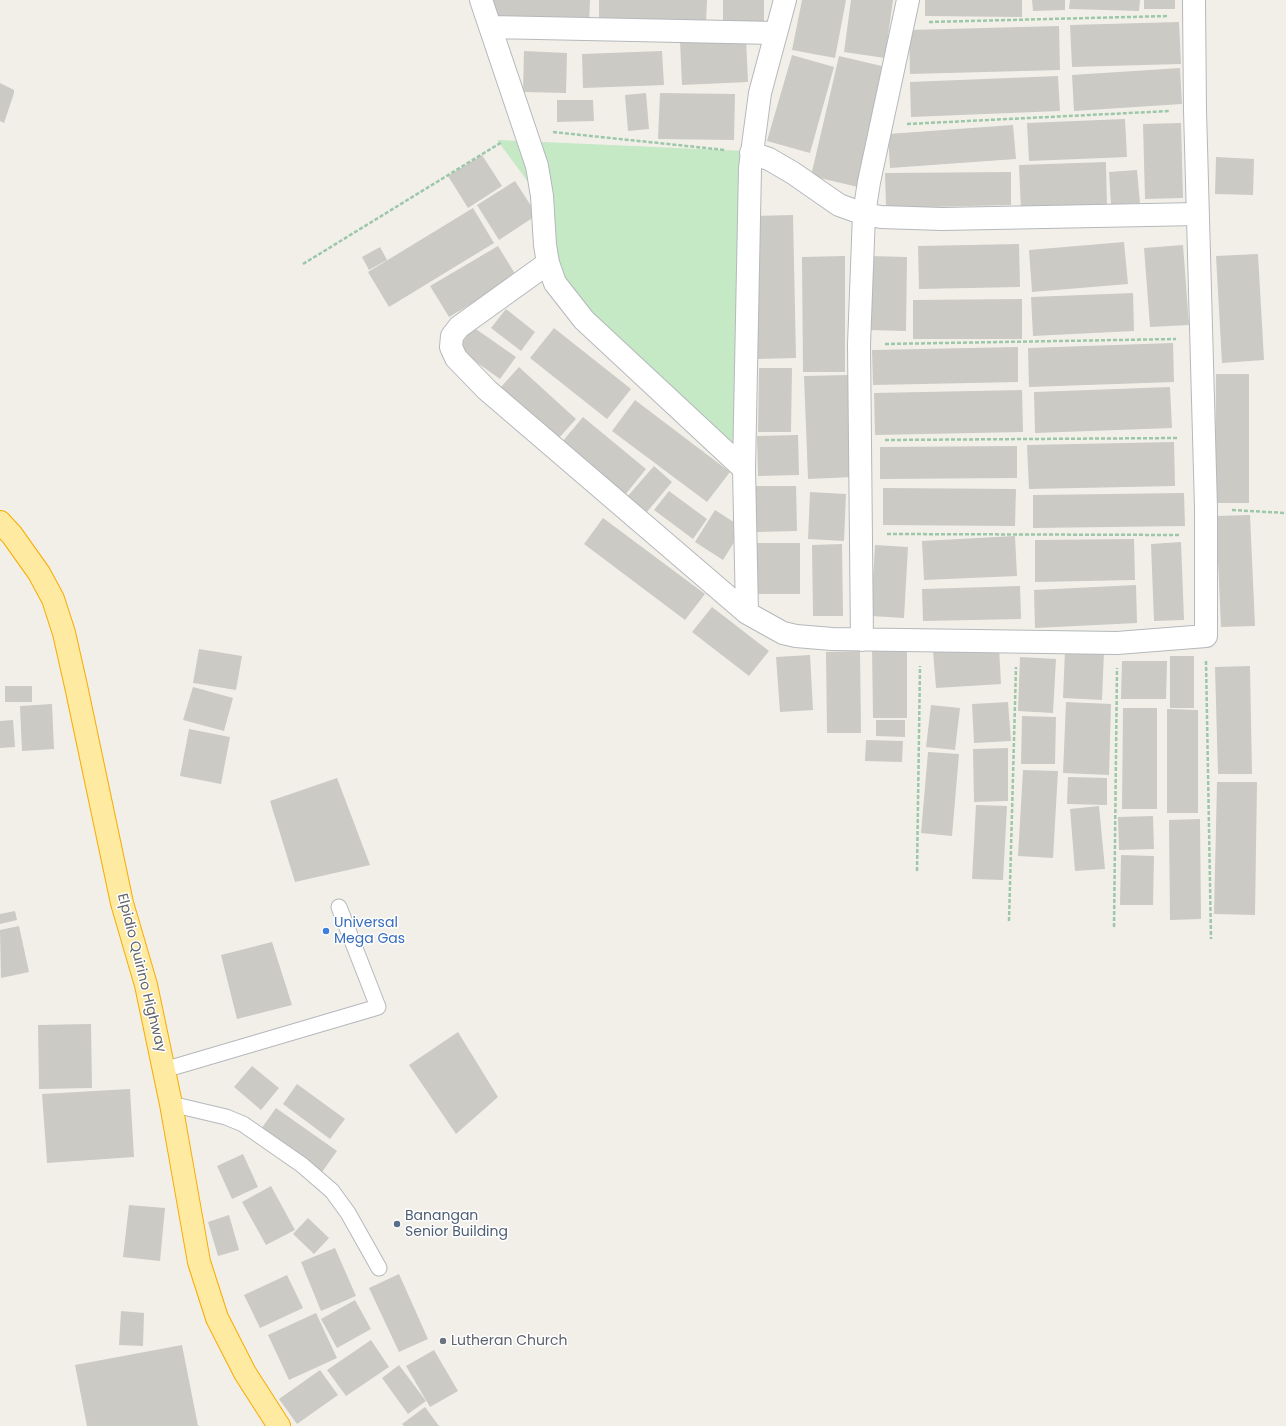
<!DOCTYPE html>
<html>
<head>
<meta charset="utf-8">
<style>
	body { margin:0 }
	canvas { display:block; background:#f1efe8 }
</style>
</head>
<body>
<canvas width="1286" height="1426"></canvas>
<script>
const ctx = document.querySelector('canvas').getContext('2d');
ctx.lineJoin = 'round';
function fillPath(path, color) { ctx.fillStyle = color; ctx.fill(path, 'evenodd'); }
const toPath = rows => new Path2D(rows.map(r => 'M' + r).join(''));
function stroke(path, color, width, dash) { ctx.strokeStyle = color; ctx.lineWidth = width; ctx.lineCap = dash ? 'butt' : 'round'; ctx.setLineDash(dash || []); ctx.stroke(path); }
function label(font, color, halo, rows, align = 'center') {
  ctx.font = font + ' Poppins,sans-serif'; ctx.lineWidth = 3; ctx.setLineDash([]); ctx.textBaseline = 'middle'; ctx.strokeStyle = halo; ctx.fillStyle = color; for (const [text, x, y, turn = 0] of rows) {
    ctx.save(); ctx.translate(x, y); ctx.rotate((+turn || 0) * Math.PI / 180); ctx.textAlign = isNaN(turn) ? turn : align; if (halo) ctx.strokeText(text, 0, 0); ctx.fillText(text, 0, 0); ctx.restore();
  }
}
const green = toPath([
	[497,140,745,151,743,468,540,272,540,198]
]);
const building = toPath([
	[490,0,590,0,589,24,489,19],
	[599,0,707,0,706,25,599,23],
	[723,0,764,0,764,24,723,23],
	[802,0,846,0,835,58,792,50],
	[851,0,893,0,885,58,844,52],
	[925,0,1022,0,1022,17,925,16],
	[1032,0,1065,0,1065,10,1033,11],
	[1070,0,1140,0,1139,11,1069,9],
	[1144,0,1175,0,1175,9,1144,9],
	[1179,22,1181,64,1072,67,1070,25],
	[1059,26,1060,70,910,74,909,30],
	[746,38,748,82,682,85,680,41],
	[524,51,567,53,566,93,523,92],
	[662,51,664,85,583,88,582,54],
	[792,55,834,67,810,153,767,141],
	[839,56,886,67,858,187,811,176],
	[1180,68,1182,104,1074,111,1072,75],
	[1058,76,1060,111,911,117,910,82],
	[0,83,14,90,14,93,4,123,0,121],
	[646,93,649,129,628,131,625,95],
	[660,93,735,94,734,140,658,139],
	[557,100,593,100,594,121,557,122],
	[1125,119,1127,157,1029,161,1027,123],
	[1181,123,1183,198,1145,199,1143,124],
	[1013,125,1016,159,890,168,888,134],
	[482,155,502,186,468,208,448,176],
	[1216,157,1254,159,1253,195,1215,194],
	[1106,162,1107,207,1021,211,1019,165],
	[1137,170,1140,203,1111,205,1109,172],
	[1011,172,1011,205,886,208,885,173],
	[515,181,537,215,499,240,477,205],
	[473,208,494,243,389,307,368,272],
	[793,215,796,358,756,359,753,216],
	[1124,242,1128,284,1032,292,1029,250],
	[1019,244,1020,287,919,289,918,246],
	[1183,245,1189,325,1150,327,1144,248],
	[498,246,517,277,449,317,430,286],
	[380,247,387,260,369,270,362,257],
	[1258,254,1264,360,1222,363,1216,256],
	[845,256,845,372,803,372,802,257],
	[868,256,907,257,906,331,867,330],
	[1133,293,1134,331,1033,336,1031,297],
	[1022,299,1022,339,913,339,913,300],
	[506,309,535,332,521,351,491,328],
	[473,327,516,357,500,379,458,349],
	[554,328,631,389,607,419,530,358],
	[1173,343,1174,382,1029,387,1028,348],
	[1018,347,1018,382,873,385,872,350],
	[519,367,576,419,558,439,501,387],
	[759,368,792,368,791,432,758,432],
	[1216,374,1249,374,1249,503,1215,503],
	[849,375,853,477,808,479,804,376],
	[1170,387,1172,428,1035,433,1034,392],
	[1022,390,1023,432,875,435,874,393],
	[635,400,730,472,707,502,612,431],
	[583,417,646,469,625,495,562,442],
	[798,435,799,475,758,476,757,436],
	[1174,442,1175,486,1029,489,1027,445],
	[1017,446,1017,478,880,479,880,447],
	[654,466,672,482,646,513,627,497],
	[756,486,796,486,797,531,756,532],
	[883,488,1016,489,1015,526,883,525],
	[669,491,707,519,693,539,654,510],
	[810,492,846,494,844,541,808,539],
	[1184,493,1185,526,1033,528,1033,495],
	[715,510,743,528,723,560,695,542],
	[1250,515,1255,626,1221,627,1216,516],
	[603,518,705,594,685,620,584,544],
	[1015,536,1017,576,924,580,922,541],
	[1134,539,1135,580,1035,582,1035,540],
	[1181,542,1184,620,1154,621,1151,544],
	[757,543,800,543,800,594,757,594],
	[842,544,843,616,813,616,812,545],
	[875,545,908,547,904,618,871,616],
	[1136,585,1137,623,1035,628,1034,590],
	[1020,586,1021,619,923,621,922,589],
	[712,607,769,651,749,676,692,632],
	[999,647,1001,684,936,688,933,651],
	[872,648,907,648,907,718,873,718],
	[199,649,242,656,236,690,193,683],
	[1065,649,1104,651,1102,700,1063,698],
	[860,651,861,733,827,733,826,652],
	[810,655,813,710,780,712,776,657],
	[1170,656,1194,656,1194,708,1170,708],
	[1020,657,1056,659,1053,713,1018,711],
	[1122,661,1167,661,1166,699,1121,699],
	[1250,666,1252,774,1218,774,1215,667],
	[5,686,32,686,32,702,5,702],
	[193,687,233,698,224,731,183,720],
	[1008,702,1011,741,974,743,972,704],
	[1066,702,1111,704,1109,775,1063,773],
	[52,704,54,749,22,751,20,706],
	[931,705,960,708,955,750,926,747],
	[1123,708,1157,708,1157,809,1122,809],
	[1167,709,1198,710,1198,813,1167,813],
	[1022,716,1056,717,1055,764,1021,764],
	[13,720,15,747,0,748,0,721],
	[876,720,905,720,905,737,876,736],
	[189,729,230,737,221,784,180,776],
	[866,740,903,741,902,762,865,761],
	[1008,748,1008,801,974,802,973,749],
	[928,752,959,754,952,836,921,833],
	[1023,770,1058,771,1053,858,1018,856],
	[1068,777,1107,778,1107,805,1067,804],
	[337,778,370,865,295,882,270,801],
	[1217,782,1257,782,1255,915,1214,914],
	[976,805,1007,806,1003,880,972,879],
	[1099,806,1105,869,1075,871,1070,809],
	[1153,816,1154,849,1119,850,1118,817],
	[1200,819,1201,919,1170,920,1169,820],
	[1121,855,1154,856,1153,905,1120,905],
	[15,911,17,920,0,924,0,914],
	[19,926,29,972,1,978,0,930],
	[272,942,292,1005,237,1019,221,955],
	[91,1024,92,1088,39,1089,38,1025],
	[458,1032,498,1097,456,1134,409,1065],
	[252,1066,279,1088,261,1110,234,1087],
	[297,1084,345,1119,330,1139,283,1104],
	[130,1089,134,1157,47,1163,42,1094],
	[276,1108,337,1151,322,1172,261,1129],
	[243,1154,258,1187,232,1199,217,1166],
	[271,1186,295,1230,266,1245,242,1202],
	[129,1205,165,1208,160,1261,123,1257],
	[229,1215,239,1250,218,1256,208,1222],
	[308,1218,329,1238,314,1254,293,1234],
	[335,1248,356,1296,321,1311,301,1262],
	[399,1274,428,1339,399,1352,369,1288],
	[287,1275,303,1308,260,1328,244,1295],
	[355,1300,371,1329,337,1348,321,1319],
	[121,1311,144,1313,143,1346,119,1345],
	[316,1313,337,1358,289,1380,268,1335],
	[371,1340,389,1367,346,1396,327,1370],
	[182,1345,198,1426,87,1426,75,1365],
	[434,1350,458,1391,430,1407,406,1366],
	[399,1365,426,1401,408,1414,382,1378],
	[320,1370,338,1395,297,1424,279,1399],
	[425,1407,439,1426,404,1426,402,1424]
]);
const path = toPath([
	[929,22,1168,16],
	[907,124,1170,111],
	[553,132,725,150],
	[303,264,502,142],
	[885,344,1176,339],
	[885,440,1178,438],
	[1232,510,1286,513],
	[887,534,1180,535],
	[1206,661,1211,939],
	[917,871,920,666],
	[1009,921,1016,667],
	[1114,927,1117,668]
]);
const service = toPath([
	[164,1070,378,1007,339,907],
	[171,1104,226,1117,243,1124,302,1165,332,1191,348,1213,379,1268]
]);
const minor = toPath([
	[481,0,537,166,542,196,545,245,548,263,555,283,584,320,744,469,747,613,783,633,796,636,832,639,1117,643,1206,636,1206,508,1195,110,1194,0],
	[491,27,775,33],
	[751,153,769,159,793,173,839,205,864,214,881,217,942,219,1198,214],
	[548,263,459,327,452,336,451,347,456,358,487,390,747,613],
	[744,469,750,168,760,93,785,0],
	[862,640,859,345,864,214,869,182,908,0]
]);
const trunk = toPath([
	[0,522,12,535,39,573,53,599,64,633,76,686,122,903,146,985,171,1104,199,1262,217,1318,245,1373,279,1426]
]);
const markers = [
	[326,931,4,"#3f7fe0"],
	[397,1224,4,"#5c6f8a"],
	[443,1341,4,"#6b7280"]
];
const shopNames = [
	["Universal",334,923],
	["Mega Gas",334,939]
];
const streetNames = [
	["Elpidio Quirino Highway",141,973,76]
];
const serviceNames = [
	["Banangan",405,1216],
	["Senior Building",405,1232]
];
const worshipNames = [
	["Lutheran Church",451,1341]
];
fillPath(green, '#c5e8c5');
fillPath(building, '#cccac5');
stroke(service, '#b5b8bc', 17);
stroke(minor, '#b5b8bc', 24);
stroke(trunk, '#f9ab00', 24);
stroke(path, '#9cc7a9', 2.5, [4, 2]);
stroke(service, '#fff', 15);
stroke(minor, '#fff', 22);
stroke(trunk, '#feeaa1', 22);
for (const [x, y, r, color] of markers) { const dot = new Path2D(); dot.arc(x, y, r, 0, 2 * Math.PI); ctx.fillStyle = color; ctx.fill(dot); stroke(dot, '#fff', 1.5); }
label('14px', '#366cbe', '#fff', shopNames, 'left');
label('14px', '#5f6368', '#fff', streetNames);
label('14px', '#4e5e75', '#fff', serviceNames, 'left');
label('14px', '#5b616d', '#fff', worshipNames, 'left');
</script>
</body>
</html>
